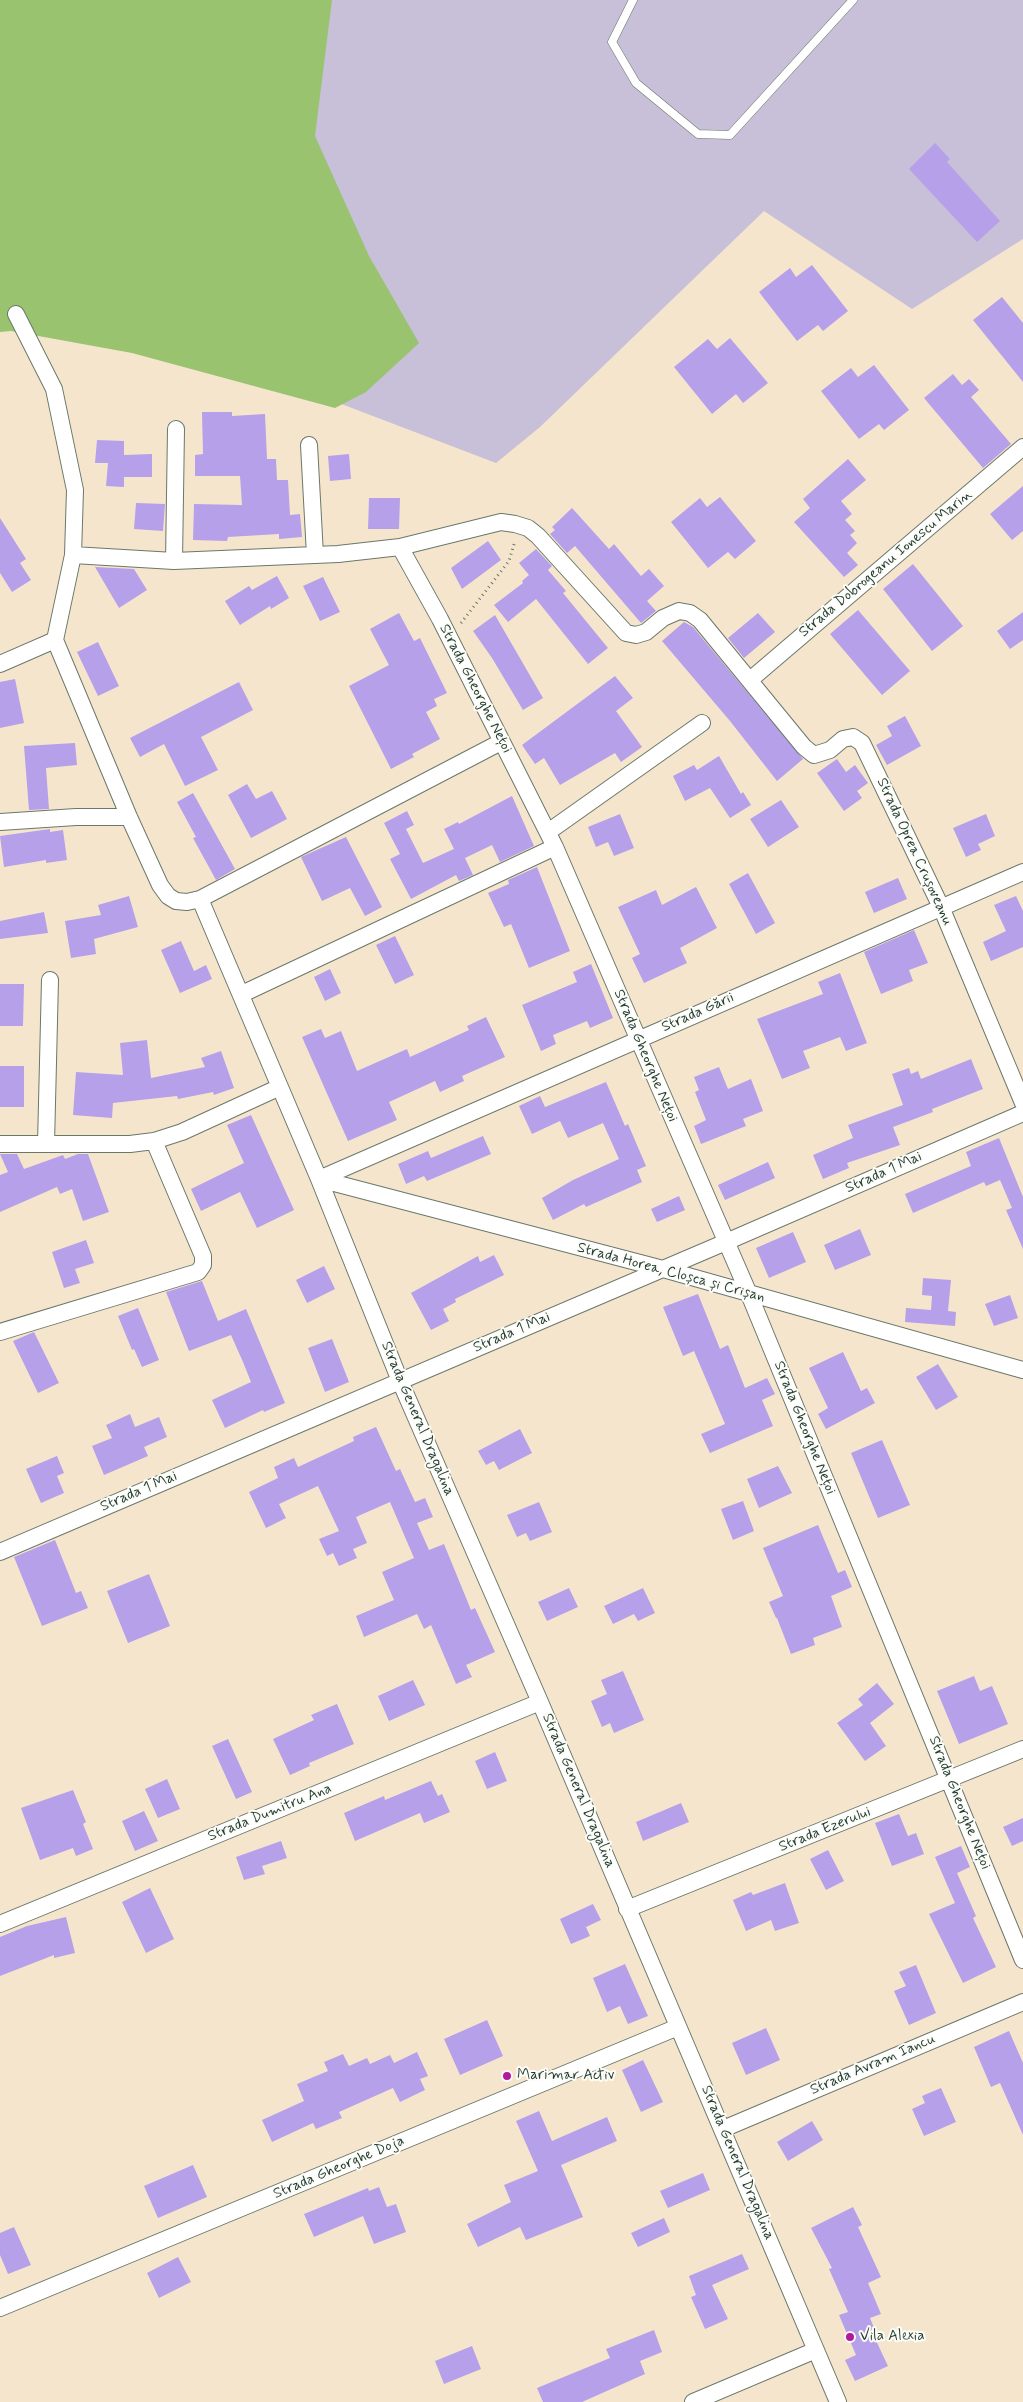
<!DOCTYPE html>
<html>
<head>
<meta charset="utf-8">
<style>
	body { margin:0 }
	canvas { display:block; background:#f5e5cd }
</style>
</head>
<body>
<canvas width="1023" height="2402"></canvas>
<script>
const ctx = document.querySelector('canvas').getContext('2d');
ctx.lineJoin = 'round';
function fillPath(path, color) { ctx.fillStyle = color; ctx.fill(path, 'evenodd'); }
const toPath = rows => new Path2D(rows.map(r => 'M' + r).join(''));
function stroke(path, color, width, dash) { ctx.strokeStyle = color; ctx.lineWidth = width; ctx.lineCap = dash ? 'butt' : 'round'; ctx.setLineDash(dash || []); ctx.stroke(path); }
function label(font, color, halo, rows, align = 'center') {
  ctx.font = font + ' Mynerve,sans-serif'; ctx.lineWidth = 4; ctx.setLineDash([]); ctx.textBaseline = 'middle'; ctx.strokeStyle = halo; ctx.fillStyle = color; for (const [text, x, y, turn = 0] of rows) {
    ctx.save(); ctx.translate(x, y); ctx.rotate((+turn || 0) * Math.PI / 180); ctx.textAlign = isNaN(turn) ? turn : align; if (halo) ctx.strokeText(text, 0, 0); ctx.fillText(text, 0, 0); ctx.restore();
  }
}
const industrial = toPath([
	[303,0,1023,0,1023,239,912,309,764,211,540,427,496,463,331,400]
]);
const green = toPath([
	[0,0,332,0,315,136,369,256,419,343,366,392,335,408,132,353,11,331,0,332]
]);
const building = toPath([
	[935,143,950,159,947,162,1000,221,977,242,909,169],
	[812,265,848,311,823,331,818,325,797,341,759,292,790,268,796,277],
	[1002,297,1023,323,1023,382,973,320],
	[730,338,768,383,743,403,736,394,712,414,674,367,708,339,717,349],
	[874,365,909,410,884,430,879,424,859,439,821,391,851,368,858,377],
	[953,374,962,385,969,379,979,390,971,397,1011,444,983,468,924,398],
	[202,412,232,412,232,416,265,414,267,459,276,459,277,480,288,480,290,515,300,514,302,537,279,539,279,534,228,537,227,541,193,540,194,504,242,505,240,476,195,476,195,455,203,454],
	[97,440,124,441,124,455,152,454,152,477,124,477,124,487,106,486,108,463,95,463],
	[349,454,351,479,330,481,328,456],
	[848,459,866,480,841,501,852,514,845,520,855,531,850,535,857,543,847,553,858,565,844,577,794,522,810,508,803,499],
	[1023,486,1023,531,1012,540,990,514],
	[720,497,756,541,735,559,728,552,708,568,671,522,700,498,707,507],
	[369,498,400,498,399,529,368,529],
	[136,503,165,504,163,531,134,529],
	[572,508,609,549,614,544,641,576,649,569,664,586,647,601,656,611,641,623,575,546,567,553,550,534,555,530,552,527],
	[0,518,26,559,20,563,31,580,12,592,0,573],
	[488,541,501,560,462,589,451,568],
	[536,549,552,566,548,570,566,591,563,593,608,648,588,664,536,599,508,622,494,605,523,583,522,581,529,575,519,563],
	[913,564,963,626,932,651,883,589],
	[95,567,134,569,147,590,119,608],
	[277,576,289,598,271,609,270,606,240,625,225,601,249,586,252,590],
	[323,577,340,612,320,621,303,586],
	[858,610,910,671,882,695,830,634],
	[1023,612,1023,640,1010,649,997,631],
	[399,613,414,641,420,638,447,693,434,699,437,706,426,712,440,739,412,754,414,757,391,769,349,686,389,665,370,629],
	[758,613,775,632,744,658,728,638],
	[495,615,543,698,523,710,492,658,473,631],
	[684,622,693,627,803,759,777,781,730,721,662,641],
	[98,642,119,686,98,696,77,652],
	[615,676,633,698,616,711,642,747,621,762,615,753,560,785,544,758,535,764,522,745],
	[15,679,24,723,0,728,0,682],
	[239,682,253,710,201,737,218,770,185,786,164,744,140,757,130,738],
	[905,716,921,746,887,765,876,745,892,736,887,726],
	[75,743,77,765,46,768,49,809,29,810,24,746],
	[719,756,741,794,743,792,751,805,730,818,710,788,685,801,673,776,694,765,697,770],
	[837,759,846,772,855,765,868,783,857,791,862,798,844,811,817,773],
	[247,784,256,799,272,791,287,819,251,838,228,795],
	[193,793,235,869,216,880,193,838,196,837,177,802],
	[512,796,534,846,500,862,492,845,465,858,473,875,459,881,456,875,411,899,390,859,400,854,384,823,407,811,414,825,406,829,423,863,454,849,444,829,458,822,459,824],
	[781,800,799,827,768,847,750,819],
	[620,814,634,848,614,856,608,842,596,847,588,827],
	[986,814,995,836,978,844,981,850,966,857,953,828],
	[50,829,50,832,63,830,67,860,46,863,46,860,4,867,0,836],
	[346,837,382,907,365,916,350,888,322,901,301,857],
	[537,867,570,951,529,968,511,924,504,927,488,893,509,884,508,880],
	[748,873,775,923,756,934,729,884],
	[898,878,907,899,874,913,865,892],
	[696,887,717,928,680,948,687,963,644,983,632,958,640,954,618,907,656,890,662,905],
	[129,896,138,927,94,939,96,954,71,958,65,921,101,915,98,905],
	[1016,896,1023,911,1023,947,991,961,983,942,1006,931,994,905],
	[44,912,48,933,0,939,0,921],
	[914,930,928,963,909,970,913,981,881,994,864,952],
	[395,936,414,975,395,984,376,945],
	[181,941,194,971,206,965,212,979,180,993,161,950],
	[591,964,613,1018,590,1028,587,1021,553,1035,556,1044,541,1051,522,1005,577,982,573,972],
	[330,969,341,993,325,1001,314,977],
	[840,973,867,1043,846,1051,840,1037,803,1051,810,1068,782,1079,757,1019,823,994,818,982],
	[0,984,24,984,23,1026,0,1026],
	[486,1017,505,1057,462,1076,464,1081,440,1092,435,1081,389,1102,397,1120,348,1141,302,1037,321,1029,325,1038,341,1031,357,1071,407,1049,410,1057,469,1030,467,1026],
	[147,1040,151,1078,205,1067,201,1058,221,1051,234,1088,214,1095,213,1092,178,1099,177,1096,113,1103,112,1118,73,1115,76,1072,123,1075,120,1043],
	[971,1059,983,1089,932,1109,933,1112,893,1127,900,1145,847,1163,849,1168,823,1179,813,1155,853,1138,848,1125,903,1105,892,1074,909,1068,911,1074,918,1071,921,1079],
	[0,1066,24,1066,24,1107,0,1107],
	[719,1067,728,1089,751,1079,763,1111,743,1119,746,1126,701,1144,694,1126,706,1120,695,1092,699,1090,694,1077],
	[606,1082,625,1126,628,1124,646,1166,637,1170,642,1182,586,1207,584,1204,553,1220,542,1198,573,1180,619,1159,603,1123,568,1138,560,1121,532,1134,519,1106,540,1096,545,1107],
	[251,1115,294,1210,257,1228,240,1192,201,1211,191,1189,244,1163,227,1125],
	[483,1136,491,1154,427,1181,424,1176,406,1184,398,1164,428,1151,431,1158],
	[999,1138,1023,1197,1023,1249,1006,1210,1012,1208,1000,1180,986,1186,984,1182,913,1213,905,1194,971,1166,966,1152],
	[0,1154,17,1154,24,1169,63,1155,65,1159,78,1154,88,1154,109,1212,83,1221,72,1189,60,1194,57,1187,0,1212,0,1175,8,1172],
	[768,1162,775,1178,725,1200,718,1185],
	[679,1196,685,1210,657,1222,651,1209],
	[860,1229,871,1255,835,1270,824,1245],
	[793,1232,806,1262,769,1278,756,1248],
	[86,1240,94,1263,75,1269,80,1283,64,1288,52,1252],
	[494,1255,504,1275,455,1299,456,1302,443,1309,449,1321,431,1330,411,1293,478,1256,480,1262],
	[324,1266,335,1289,307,1303,296,1280],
	[923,1278,951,1280,948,1311,956,1312,955,1326,905,1322,906,1308,931,1310,932,1296,922,1295],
	[202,1281,218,1321,246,1309,285,1403,264,1412,263,1410,225,1428,212,1400,251,1382,243,1362,231,1335,189,1351,166,1292],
	[698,1294,720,1349,728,1345,745,1388,767,1378,775,1394,762,1400,773,1426,710,1453,701,1434,725,1424,694,1351,683,1356,663,1307],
	[1010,1295,1018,1318,994,1326,985,1304],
	[138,1308,159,1360,142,1367,134,1349,132,1350,118,1316],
	[34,1332,59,1383,38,1393,13,1341],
	[332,1339,349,1382,325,1392,308,1348],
	[843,1352,861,1391,867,1388,875,1403,826,1429,818,1414,828,1408,809,1368],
	[938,1364,958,1397,936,1410,916,1377],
	[130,1414,135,1427,159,1417,167,1437,144,1447,148,1456,104,1475,92,1446,112,1438,106,1425],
	[376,1427,396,1471,400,1469,415,1502,425,1498,433,1517,417,1523,429,1550,444,1544,471,1610,475,1608,495,1652,466,1665,472,1677,456,1684,431,1625,424,1629,417,1614,364,1637,356,1616,394,1600,382,1572,414,1558,390,1502,356,1517,367,1543,353,1549,357,1558,339,1566,333,1553,327,1556,319,1539,339,1531,318,1486,279,1504,286,1518,266,1528,249,1492,278,1478,274,1467,294,1458,298,1467,354,1441,353,1437],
	[520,1429,532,1453,499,1470,494,1461,486,1465,478,1451],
	[882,1440,910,1505,878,1518,851,1453],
	[57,1456,64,1473,57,1476,64,1493,41,1503,26,1469],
	[778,1466,792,1493,759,1508,747,1479],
	[743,1501,754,1531,733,1540,721,1509],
	[539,1502,552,1532,530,1541,526,1533,517,1537,507,1515],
	[818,1525,838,1573,845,1570,852,1587,831,1596,842,1627,813,1638,815,1645,791,1654,777,1618,776,1618,769,1602,783,1596,763,1548],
	[55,1540,76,1593,81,1591,88,1608,42,1626,14,1557],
	[149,1574,170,1626,128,1643,107,1591],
	[569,1588,578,1607,547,1621,538,1602],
	[643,1588,655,1613,638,1621,634,1614,613,1624,604,1606],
	[623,1671,644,1720,614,1733,610,1723,602,1727,591,1701,607,1694,601,1680],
	[974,1676,980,1691,992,1686,1008,1724,959,1744,937,1691],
	[413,1680,425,1705,389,1721,378,1696],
	[877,1683,894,1704,870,1723,886,1746,865,1761,837,1723,863,1705,858,1699],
	[337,1704,354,1744,309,1763,310,1766,290,1775,273,1739,314,1720,311,1715],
	[228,1739,252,1792,236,1799,212,1746],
	[495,1752,507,1781,487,1789,475,1761],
	[167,1779,180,1809,158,1818,145,1789],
	[431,1781,438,1796,442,1794,450,1812,424,1823,420,1813,355,1841,344,1813,384,1796,385,1800],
	[73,1790,86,1822,83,1824,93,1849,76,1856,73,1848,40,1860,21,1808],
	[681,1803,689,1822,643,1841,636,1822],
	[144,1811,158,1841,135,1851,122,1821],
	[899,1814,908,1836,916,1833,924,1854,892,1866,875,1823],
	[1023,1818,1023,1841,1012,1846,1003,1827],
	[281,1841,287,1858,262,1866,265,1874,244,1880,236,1857],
	[961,1846,970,1867,957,1873,976,1916,973,1918,996,1967,963,1983,929,1914,955,1903,935,1857],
	[828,1850,844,1881,826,1890,810,1859],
	[785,1883,799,1923,775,1931,771,1920,746,1931,733,1900,751,1892,753,1895],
	[150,1888,174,1939,146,1953,122,1902],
	[593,1904,601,1920,586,1927,590,1936,571,1944,560,1919],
	[66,1917,75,1953,54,1958,54,1955,0,1976,0,1937,27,1926],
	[625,1964,648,2016,628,2024,620,2006,607,2012,593,1978],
	[916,1965,936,2013,909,2025,894,1991,906,1986,899,1972],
	[487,2020,503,2056,460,2075,444,2039],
	[766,2028,780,2060,746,2075,732,2043],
	[1009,2031,1023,2063,1023,2135,1000,2083,991,2087,974,2047],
	[417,2052,428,2076,420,2079,425,2090,400,2102,393,2088,339,2112,342,2118,316,2129,313,2123,272,2142,262,2120,304,2101,297,2084,328,2071,324,2062,343,2054,349,2066,367,2058,370,2064,390,2055,394,2063],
	[643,2060,663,2102,641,2112,622,2070],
	[941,2088,956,2122,924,2136,912,2109,925,2103,922,2096],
	[539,2111,552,2141,607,2117,617,2141,561,2165,583,2217,526,2240,520,2227,478,2247,467,2224,511,2202,504,2185,538,2171,516,2121],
	[812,2121,823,2140,788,2161,777,2142],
	[193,2165,207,2197,158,2218,144,2186],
	[703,2173,710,2190,668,2208,660,2191],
	[379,2187,387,2207,396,2204,406,2232,374,2244,363,2216,314,2237,304,2214,368,2188,369,2191],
	[853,2207,862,2225,858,2227,881,2277,868,2283,881,2314,870,2318,874,2328,871,2330,888,2366,855,2381,845,2360,856,2355,839,2315,848,2312,829,2269,832,2268,811,2228],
	[664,2218,670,2232,638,2247,631,2233],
	[14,2227,31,2265,8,2274,0,2255,0,2233],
	[742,2254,749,2269,712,2285,728,2319,705,2329,691,2297,696,2295,689,2276],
	[178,2257,191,2282,159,2298,147,2273],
	[654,2330,662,2352,640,2361,645,2374,582,2402,543,2402,537,2388,610,2358,606,2349],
	[472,2346,481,2369,444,2384,435,2361]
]);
const path = toPath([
	[461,623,509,561,515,541]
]);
const lane = toPath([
	[633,0,612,42,636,83,698,134,730,135,853,0]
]);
const street = toPath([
	[16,314,54,389,75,490,73,555,55,640],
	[309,445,315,555],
	[400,547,440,619,555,847,749,1294,1023,1960],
	[73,555,174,561,338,554,400,547,501,522,515,524,528,528,538,536,626,633,636,635,646,632,663,618,679,611,690,613,700,620,804,747,814,755,830,750,843,739,853,737,862,743,941,907,1023,1103],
	[174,561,176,429],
	[55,640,129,817,160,885,168,896,176,901,187,902,200,899,501,742],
	[0,664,55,640],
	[750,680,1023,447],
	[0,822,76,817,129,817],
	[548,832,702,723],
	[200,899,319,1179,400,1381,540,1702,838,2402],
	[242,994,555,847],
	[0,1144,130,1144,154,1141,182,1132,280,1087],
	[46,1144,50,980],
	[319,1179,1023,872],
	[319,1179,663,1269,1023,1370],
	[0,1332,198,1272,203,1265,203,1256,154,1141],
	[0,1552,726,1242,1023,1113],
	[627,1909,1023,1749],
	[0,1924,540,1702],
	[723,2129,1023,2002],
	[0,2308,678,2027],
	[693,2402,816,2350]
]);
const markers = [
	[507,2076,5,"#b5179e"],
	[850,2337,5,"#b5179e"]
];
const streetNames = [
	["Strada Dobrogeanu Ionescu Marin",886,564,-40],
	["Strada Gheorghe Nețoi",475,689,63],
	["Strada Oprea Crușoveanu",914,852,65],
	["Strada Gării",698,1013,-24],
	["Strada Gheorghe Nețoi",645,1056,67],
	["Strada 1 Mai",884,1173,-24],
	["Strada Horea, Cloșca și Crișan",671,1273,15],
	["Strada 1 Mai",512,1333,-23],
	["Strada General Dragalina",417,1419,67],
	["Strada Gheorghe Nețoi",804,1428,68],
	["Strada 1 Mai",139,1492,-23],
	["Strada General Dragalina",578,1791,67],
	["Strada Gheorghe Nețoi",959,1803,68],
	["Strada Dumitru Ana",270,1813,-22],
	["Strada Ezerului",825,1830,-22],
	["Strada Avram Iancu",873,2065,-23],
	["Strada General Dragalina",737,2163,67],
	["Strada Gheorghe Doja",339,2168,-23]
];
const poiNames = [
	["Marimar Activ",517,2076],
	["Vila Alexia",860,2337]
];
fillPath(industrial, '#c8bfd8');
fillPath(green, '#99c36f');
fillPath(building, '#b6a0ea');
stroke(lane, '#6a786a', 9);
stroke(street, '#6a786a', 18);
stroke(path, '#6a786a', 3, [1, 4]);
stroke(lane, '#fff', 8);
stroke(street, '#fff', 16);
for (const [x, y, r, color] of markers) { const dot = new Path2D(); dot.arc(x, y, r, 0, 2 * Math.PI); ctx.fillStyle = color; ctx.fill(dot); stroke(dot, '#fdfcf7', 2); }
label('15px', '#1f3d34', '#fdfcf7', streetNames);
label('15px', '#1f3d34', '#fdfcf7', poiNames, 'left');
</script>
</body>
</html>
